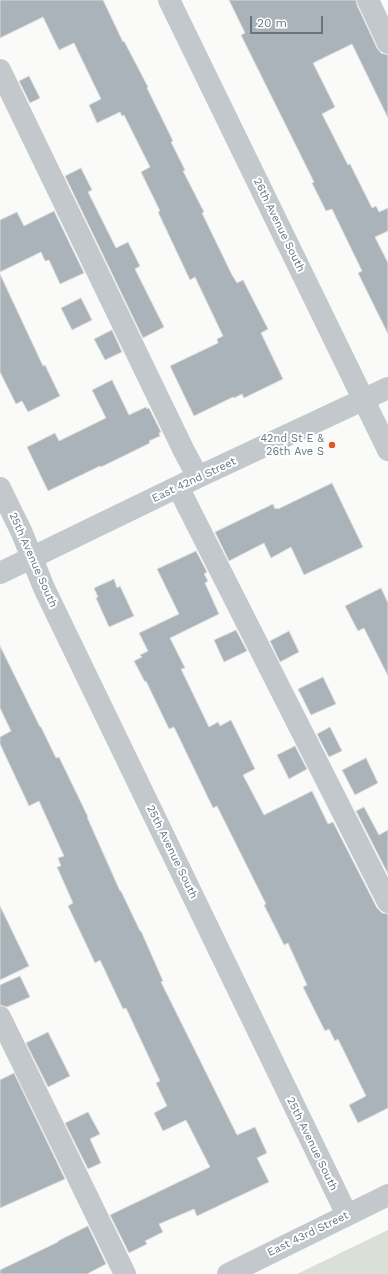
<!DOCTYPE html>
<html>
<head>
<meta charset="utf-8">
<style>
	body { margin:0 }
	#map { position:relative; width:388px; height:1274px; overflow:hidden; background:#fafaf8; font-family:"Work Sans",sans-serif }
	canvas { display:block }
	.scale { position:absolute; left:250px; top:16px; width:73px; height:18px; box-sizing:border-box; border:2px solid #657683; border-top:0; padding-left:5px; font-size:12px; line-height:14px; white-space:nowrap; color:#657683; -webkit-text-stroke:3px #fff; paint-order:stroke }
</style>
</head>
<body>
<div id="map">
<canvas width="388" height="1274"></canvas>
<div class="scale">20 m</div>
</div>
<script>
const ctx = document.querySelector('canvas').getContext('2d');
ctx.lineJoin = 'round';
function fillPath(path, color) { ctx.fillStyle = color; ctx.fill(path, 'evenodd'); }
const toPath = rows => new Path2D(rows.map(r => 'M' + r).join(''));
function stroke(path, color, width, dash) { ctx.strokeStyle = color; ctx.lineWidth = width; ctx.lineCap = dash ? 'butt' : 'round'; ctx.setLineDash(dash || []); ctx.stroke(path); }
function label(font, color, halo, rows, align = 'center') {
  ctx.font = font + ' "Work Sans",sans-serif'; ctx.lineWidth = 4; ctx.setLineDash([]); ctx.textBaseline = 'middle'; ctx.strokeStyle = halo; ctx.fillStyle = color; for (const [text, x, y, turn = 0] of rows) {
    ctx.save(); ctx.translate(x, y); ctx.rotate((+turn || 0) * Math.PI / 180); ctx.textAlign = isNaN(turn) ? turn : align; if (halo) ctx.strokeText(text, 0, 0); ctx.fillText(text, 0, 0); ctx.restore();
  }
}
const green = toPath([
	[388,1230,388,1274,297,1274]
]);
const building = toPath([
	[0,0,103,0,123,42,124,41,148,87,147,88,173,141,171,142,185,170,183,171,204,212,202,213,232,275,237,283,243,280,268,329,261,333,283,379,244,398,242,394,234,398,233,397,194,416,170,366,218,343,217,339,223,336,195,277,190,280,158,212,160,211,141,172,150,167,124,115,122,116,120,112,97,123,89,105,101,99,74,43,59,50,43,17,0,38,0,0],
	[229,0,356,0,357,5,377,48,381,53,388,55,388,118,352,44,313,63,335,107,322,114,348,165,350,164,372,208,376,206,379,212,388,208,388,231,375,237,388,263,388,334,358,273,362,271,332,209,326,211,312,183,314,182,241,35,245,33,229,0],
	[29,76,40,98,30,103,19,81,29,76],
	[81,168,92,190,88,192,116,248,128,242,140,266,135,269,164,327,143,338,65,176,81,168],
	[54,211,84,273,60,284,49,260,45,261,41,252,0,272,0,220,17,212,24,226,54,211],
	[0,274,43,366,45,365,60,396,28,412,22,401,16,404,0,372,0,274],
	[81,298,92,320,72,330,61,308,81,298],
	[112,330,122,352,105,360,94,339,112,330],
	[112,380,129,415,146,407,147,409,149,408,161,432,159,433,160,436,149,441,150,443,101,467,100,466,48,491,27,447,55,433,59,441,106,418,92,390,112,380],
	[332,483,363,547,304,575,291,547,271,558,264,543,229,561,215,532,273,504,275,509,277,508,278,509,332,483],
	[196,551,207,572,204,574,208,581,205,583,219,614,170,638,185,668,181,669,209,727,218,722,220,726,231,720,255,769,243,775,264,815,312,791,328,824,333,822,377,908,382,913,388,914,388,1108,358,1123,349,1105,366,1096,338,1039,335,1041,329,1029,325,1031,303,987,307,985,288,943,284,945,264,905,266,904,217,806,213,808,174,727,169,729,146,681,145,682,134,661,142,657,140,655,148,651,139,633,179,614,157,569,196,551],
	[114,579,117,588,120,586,134,616,109,627,96,598,98,597,94,588,114,579],
	[381,588,388,603,388,676,364,628,358,631,345,606,381,588],
	[236,630,247,651,224,662,214,640,236,630],
	[289,631,299,652,280,662,270,641,289,631],
	[0,646,40,727,41,727,56,758,59,757,88,817,87,817,120,891,121,891,140,931,141,931,163,981,161,982,237,1135,255,1127,267,1153,257,1158,269,1182,197,1216,194,1209,159,1224,163,1232,145,1241,147,1244,129,1253,110,1215,210,1167,186,1120,163,1131,154,1113,167,1106,156,1083,160,1081,126,1008,123,1009,100,960,95,963,68,906,73,903,57,867,61,866,58,858,64,856,39,801,29,806,0,744,0,737,11,731,0,708,0,646],
	[323,677,336,704,311,715,298,689,323,677],
	[330,727,342,751,329,757,317,734,330,727],
	[295,746,307,769,289,779,277,755,295,746],
	[366,758,378,783,355,795,342,770,366,758],
	[364,807,379,835,388,830,388,874,356,811,364,807],
	[0,906,29,966,0,980,0,906],
	[20,976,30,997,7,1007,0,1005,0,985,20,976],
	[48,1032,70,1076,48,1087,26,1043,48,1032],
	[14,1073,65,1179,0,1208,0,1080,14,1073],
	[88,1112,100,1134,90,1139,101,1163,88,1169,65,1123,88,1112],
	[88,1226,106,1264,87,1274,0,1274,0,1270,58,1242,58,1241,88,1226]
]);
const minor = toPath([
	[169,0,388,450],
	[368,0,388,43],
	[0,70,184,451,198,477],
	[178,487,388,902],
	[0,488,22,533,44,588,347,1215],
	[0,573,198,477,388,388],
	[0,1017,125,1274],
	[228,1274,388,1195]
]);
const markers = [
	[332,445,4,"#e4572e"]
];
const streetNames = [
	["26th Avenue South",279,225,64],
	["East 42nd Street",194,480,-25],
	["25th Avenue South",33,560,66],
	["25th Avenue South",172,852,64],
	["25th Avenue South",312,1144,64],
	["East 43rd Street",308,1234,-26]
];
const poiNames = [
	["42nd St E &",324,439],
	["26th Ave S",324,452]
];
fillPath(green, '#dadfd7');
fillPath(building, '#aab3b9');
stroke(building, '#dcdcda', 1);
stroke(minor, '#c3c8cc', 22);
for (const [x, y, r, color] of markers) { const dot = new Path2D(); dot.arc(x, y, r, 0, 2 * Math.PI); ctx.fillStyle = color; ctx.fill(dot); stroke(dot, '#fff', 1.5); }
label('11px', '#657683', '#fff', streetNames);
label('11px', '#657683', '#fff', poiNames, 'right');
</script>
</body>
</html>
